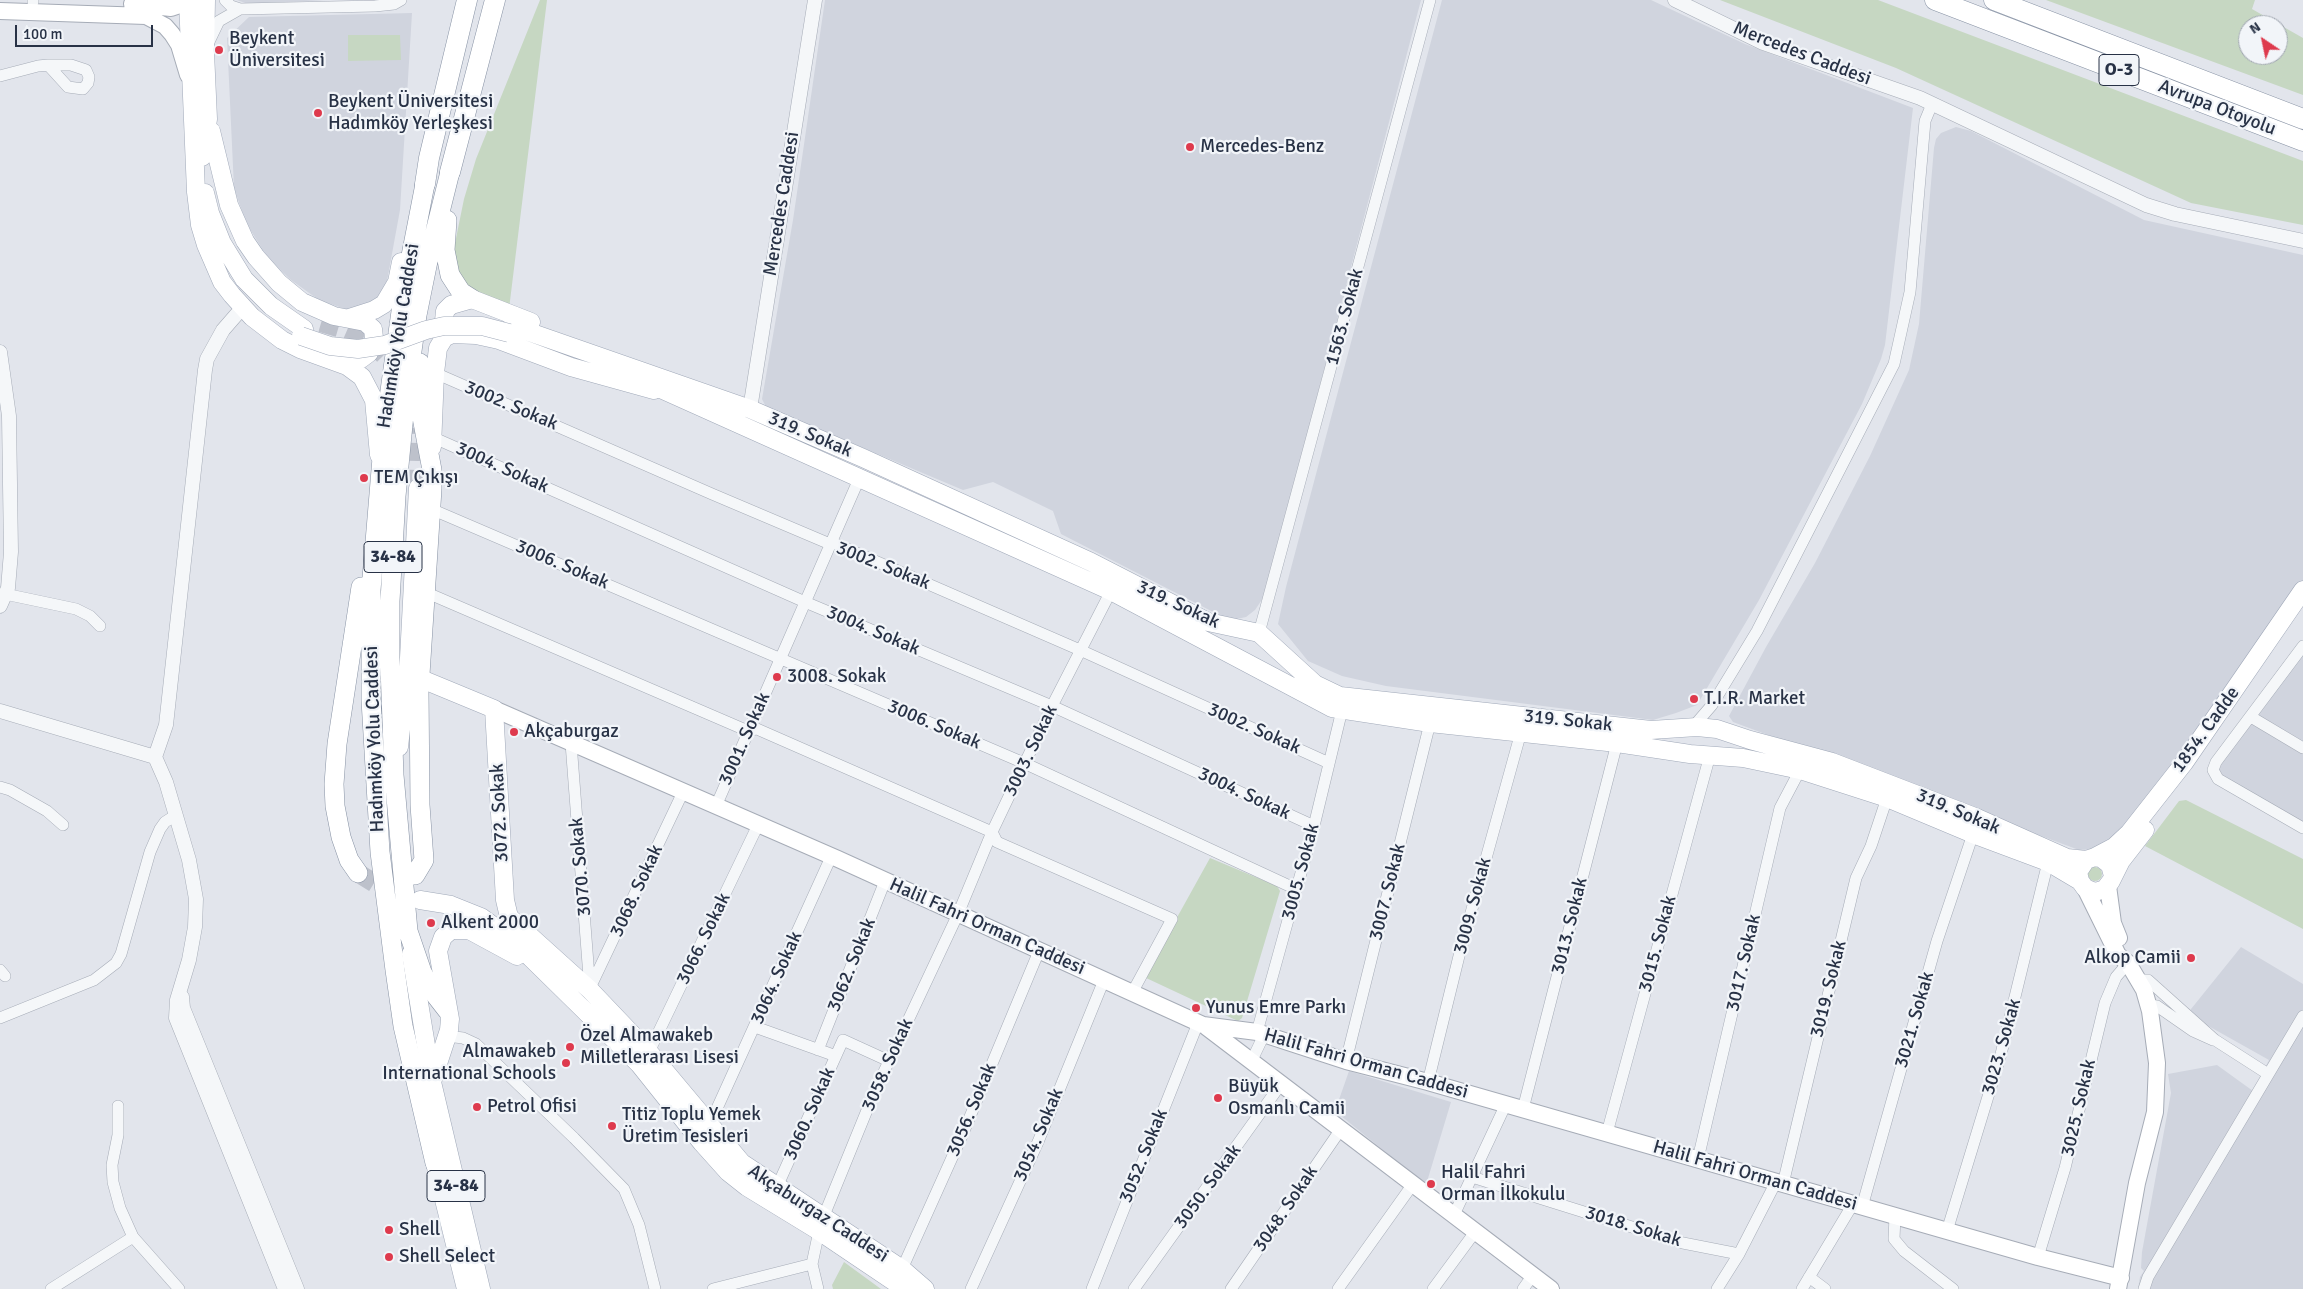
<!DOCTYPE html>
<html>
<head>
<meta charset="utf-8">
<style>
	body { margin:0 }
	#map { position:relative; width:2303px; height:1289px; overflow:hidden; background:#e2e5ec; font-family:Signika,sans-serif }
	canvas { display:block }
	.north { position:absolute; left:2238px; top:15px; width:50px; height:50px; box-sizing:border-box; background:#f2f5f9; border:1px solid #a1a7b1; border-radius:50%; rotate:326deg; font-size:14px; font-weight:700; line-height:20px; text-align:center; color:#283246 }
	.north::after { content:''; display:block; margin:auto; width:18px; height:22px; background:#de3a4d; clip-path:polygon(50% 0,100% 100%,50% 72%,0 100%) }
	.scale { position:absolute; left:15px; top:25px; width:138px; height:22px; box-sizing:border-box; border:2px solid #283246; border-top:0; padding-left:6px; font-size:15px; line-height:18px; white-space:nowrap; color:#283246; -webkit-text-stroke:4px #f2f5f9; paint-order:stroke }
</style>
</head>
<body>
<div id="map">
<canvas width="2303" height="1289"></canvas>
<div class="north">N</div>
<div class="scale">100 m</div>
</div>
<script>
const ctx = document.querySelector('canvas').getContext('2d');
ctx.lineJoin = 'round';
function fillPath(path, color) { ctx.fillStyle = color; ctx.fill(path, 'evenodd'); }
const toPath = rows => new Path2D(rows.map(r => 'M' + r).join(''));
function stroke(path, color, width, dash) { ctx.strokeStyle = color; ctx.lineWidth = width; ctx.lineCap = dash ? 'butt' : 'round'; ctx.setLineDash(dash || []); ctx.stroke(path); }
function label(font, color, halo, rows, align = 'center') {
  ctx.font = font + ' Signika,sans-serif'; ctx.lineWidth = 4.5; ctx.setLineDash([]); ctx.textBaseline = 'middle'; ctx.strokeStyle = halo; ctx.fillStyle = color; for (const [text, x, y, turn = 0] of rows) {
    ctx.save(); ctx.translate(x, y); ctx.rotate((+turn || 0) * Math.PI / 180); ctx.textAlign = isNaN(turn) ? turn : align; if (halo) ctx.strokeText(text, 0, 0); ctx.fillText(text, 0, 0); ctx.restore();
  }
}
const built = toPath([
	[237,0,324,0,248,4],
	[825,0,1421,0,1265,595,1255,610,1246,617,1232,620,1221,616,1061,534,1053,511,993,482,963,490,766,407,762,399,793,220],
	[1442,0,1651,0,1745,44,1913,108,1885,345,1881,359,1862,404,1759,600,1697,705,1676,713,1653,720,1386,686,1342,676,1308,661,1278,624,1286,587],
	[412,13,400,210,385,292,371,305,351,311,319,300,291,280,268,258,246,223,234,188,227,38,249,17],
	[1956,127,1971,131,2144,220,2303,255,2303,585,2122,833,2094,849,2079,850,1733,722,1729,716,1766,647,1815,563,1870,456,1909,370,1919,324,1934,148,1936,139,1941,133],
	[2303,646,2303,828,2218,779,2214,766],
	[2241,947,2303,984,2303,1289,2138,1289,2140,1277,2144,1271,2141,1268,2142,1252,2171,1093,2168,1074,2217,1065,2253,1091,2269,1060,2187,1014],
	[1349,1071,1451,1102,1426,1185,1335,1111]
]);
const green = toPath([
	[540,0,547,0,509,309,467,290,453,262,453,253,464,199,476,159],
	[1720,0,1878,0,2303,161,2303,225,2191,203,1896,68],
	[2046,0,2255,0,2252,9,2303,38,2303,95],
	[2248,25,2278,25,2278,55,2248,55],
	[348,35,400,35,401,60,348,61],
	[2186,800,2303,859,2303,929,2145,846,2179,801],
	[1210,858,1277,886,1280,891,1242,1018,1238,1021,1144,977],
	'2088 874a7 7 0 1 1 14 0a7 7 0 1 1-14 0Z',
	[844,1262,881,1289,833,1289,832,1285]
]);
const primaryTunnel = toPath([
	[321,323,345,330,368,340,401,373],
	[418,488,419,428]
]);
const trunkTunnel = toPath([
	[358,873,379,886,398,883]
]);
const minor = toPath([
	[225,0,231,6,240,9],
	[33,2,33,0],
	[208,44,219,21,240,9,375,6,394,4,401,0],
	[0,76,38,66,48,65,71,65,86,70,89,77,88,83,83,89,68,87,48,65],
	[435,373,712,494,830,544,836,544,1080,650,1329,763],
	[432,437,805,602,1052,706,1314,826],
	[431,509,1024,763,1296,889],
	[425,592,748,731,757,729,992,832,997,842,1172,919,1132,993],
	[5,594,76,609,90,616,100,626],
	[1259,633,1430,0],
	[2303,646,2216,762,2213,770,2218,779,2303,828],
	[2251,717,2303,748],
	[1693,727,1712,705,1757,631,1894,364,1910,292,1925,121,1932,104],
	[571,743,590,990],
	[0,787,10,790,47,811,63,825],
	[716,806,859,479],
	[0,970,5,976],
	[2139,980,2148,980,2215,1040,2268,1074],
	[590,988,683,792],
	[2148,1005,2157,1006,2193,1031,2213,1040],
	[0,1018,94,980,116,963,121,954,150,852,160,829,165,822,176,815],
	[755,1027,836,1056],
	[1257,1032,1314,826,1342,710],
	[447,1036,463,1038,476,1044,574,1138,624,1189,639,1225,655,1289],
	[818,1050,885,881],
	[649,1052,758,825],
	[1346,1061,1430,723],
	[1251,1062,1264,1035],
	[1428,1082,1459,956,1521,732],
	[118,1106,118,1135,112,1165,113,1182,120,1208,133,1237,179,1289],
	[1523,1109,1617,743],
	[709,1126,831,857],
	[1607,1133,1710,755],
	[1698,1159,1780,808,1800,770],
	[1472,1177,1683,1243,1739,1254],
	[1783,1184,1856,878,1871,846,1887,798],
	[777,1187,843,1040,889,1061],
	[1862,1207,1937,941,1973,834],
	[1454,1215,1506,1104],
	[1895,1216,1894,1239,1904,1251,1953,1289],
	[823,1218,874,1093,958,914,992,832,1052,706,1111,591],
	[1947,1231,2001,1054,2048,862],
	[2038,1257,2065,1168,2105,1003,2116,977,2128,963],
	[902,1269,964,1131,1039,951],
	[1809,1277,1825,1289],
	[51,1289,133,1237],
	[713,1289,812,1264],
	[818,1289,812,1264,819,1231],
	[971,1289,1038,1142,1104,980],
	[1092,1289,1198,1023],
	[1134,1289,1281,1084],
	[1231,1289,1341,1129],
	[1338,1289,1413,1184],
	[1433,1289,1475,1232],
	[1523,1289,1533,1275],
	[1717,1289,1739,1254,1776,1182],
	[1802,1289,1853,1204],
	[2144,1289,2148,1277,2303,1016]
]);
const tertiary = toPath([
	[1675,0,1763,43,1920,98,2146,205,2175,214,2303,241],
	[0,352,9,416,11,552,8,588,0,606],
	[750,409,815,0],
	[0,711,155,757],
	[155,757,166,782,189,860,196,899,195,927,189,960,177,1000,176,1018,285,1289],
	[155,757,166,725,205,370,207,359,223,330,243,307],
	[182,997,183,1008,297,1289]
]);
const secondary = toPath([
	[132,4,171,8,177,6,181,0],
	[0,11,146,16,165,26,172,34,179,45,188,75],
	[494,709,838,859,1203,1025,1257,1032,1346,1061,1428,1082,2038,1257,2121,1278],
	[2108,886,2113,923,2119,938],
	[2085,888,2118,955,2128,963,2144,990,2150,1011,2157,1063,2155,1112,2137,1183,2118,1289],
	[1205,1026,1551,1289]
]);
const primary = toPath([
	[188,0,196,192,200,225,206,245,222,282,232,295,252,317,282,340,300,349,347,366,362,377,374,400,379,455],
	[211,131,229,205,245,241,256,257,279,283,302,302,334,316,365,322,373,329,374,338,369,353,361,359,338,362],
	[202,157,208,119,205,52,206,0],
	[205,193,210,213,222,243,244,279,271,306,304,329],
	[349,318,374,310,384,304,397,282,401,262],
	[512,326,750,409,863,458,1091,562,1208,622,1259,633,1315,684,1340,696,1651,730,1697,727,1717,729,1750,740,1832,762,1975,817,2067,858,2086,860],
	[452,334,446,329,444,321,445,311,451,305,472,299,531,322],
	[643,381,1111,591,1332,708,1430,723,1617,743,1690,754,1743,758,1800,770,1887,798,1973,834,2048,862,2080,881],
	[432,447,435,373,438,348,444,338,452,334,476,335,499,340,571,367,654,390],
	[419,678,494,709,505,900,509,917,590,990,649,1052,742,1163,902,1269,925,1289],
	[399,747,409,658,418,488],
	[2095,857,2114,847,2129,833,2184,763,2303,590],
	[2113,876,2110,865,2101,858,2095,857,2086,860,2078,872,2080,881,2085,888,2095,892,2105,889,2111,881,2121,861,2145,830],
	[420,900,451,905,481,917,496,928,531,958,639,1064,702,1143,728,1172,747,1187,819,1231,905,1289],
	[411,954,432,1082,481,1289],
	[432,1082,449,1030,450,1019,438,951,443,937,451,930,469,930,517,956],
	[435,1163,466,1289]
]);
const trunk = toPath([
	[425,184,403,297,384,434,371,590,371,700,380,852,395,970,403,1026,435,1163],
	[447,220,445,250,450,275,461,292,472,299],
	[358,873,349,860,341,837,335,806,334,784,337,744,361,587],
	[415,875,424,860,420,805,419,690,432,489,432,470,421,412,420,363],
	[447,1010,433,992,422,972,408,931,394,775,390,667,390,601,396,496,406,394,417,315,429,256,450,172]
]);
const motorway = toPath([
	[1935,0,2303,141],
	[1994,0,2303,119],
	[450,172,495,0],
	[425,184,429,158,467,0]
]);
const primaryBridge = toPath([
	[301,336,330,346,358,349,385,345,426,330,444,326,482,326,509,333]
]);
const markers = [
	[219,50,5,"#de3a4d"],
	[318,113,5,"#de3a4d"],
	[1190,147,5,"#de3a4d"],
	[364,478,5,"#de3a4d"],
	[777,677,5,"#de3a4d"],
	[1694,699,5,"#de3a4d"],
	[514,732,5,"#de3a4d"],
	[431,923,5,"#de3a4d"],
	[2191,958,5,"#de3a4d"],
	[1196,1008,5,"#de3a4d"],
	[570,1047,5,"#de3a4d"],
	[566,1063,5,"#de3a4d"],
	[1218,1098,5,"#de3a4d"],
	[477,1107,5,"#de3a4d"],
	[612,1126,5,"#de3a4d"],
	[1431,1184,5,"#de3a4d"],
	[389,1230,5,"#de3a4d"],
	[389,1257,5,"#de3a4d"]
];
const shields = [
	[2119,70,40],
	[393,557,58],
	[456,1186,58]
];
const shieldNames = [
	["O-3",2119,70],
	["34-84",393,557],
	["34-84",456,1186]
];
const poiNames = [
	["Beykent",229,39],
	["Üniversitesi",229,61],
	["Beykent Üniversitesi",328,102],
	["Hadımköy Yerleşkesi",328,124],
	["Mercedes-Benz",1200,147],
	["TEM Çıkışı",374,478],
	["3008. Sokak",787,677],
	["T.I.R. Market",1704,699],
	["Akçaburgaz",524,732],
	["Alkent 2000",441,923],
	["Alkop Camii",2181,958,"right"],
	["Yunus Emre Parkı",1206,1008],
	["Özel Almawakeb",580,1036],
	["Milletlerarası Lisesi",580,1058],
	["Almawakeb",556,1052,"right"],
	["International Schools",556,1074,"right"],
	["Büyük",1228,1087],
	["Osmanlı Camii",1228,1109],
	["Petrol Ofisi",487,1107],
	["Titiz Toplu Yemek",622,1115],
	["Üretim Tesisleri",622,1137],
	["Halil Fahri",1441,1173],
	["Orman İlkokulu",1441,1195],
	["Shell",399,1230],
	["Shell Select",399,1257]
];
const streetNames = [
	["Mercedes Caddesi",1802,54,21],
	["Avrupa Otoyolu",2217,108,21],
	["Mercedes Caddesi",782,204,-81],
	["1563. Sokak",1345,317,-75],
	["Hadımköy Yolu Caddesi",399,336,-81],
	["3002. Sokak",511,406,23],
	["319. Sokak",810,435,23],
	["3004. Sokak",502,468,24],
	["3006. Sokak",562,565,23],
	["3002. Sokak",883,566,22],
	["319. Sokak",1178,605,25],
	["3004. Sokak",873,631,23],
	["319. Sokak",1568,721,6],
	["3006. Sokak",934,725,23],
	["3002. Sokak",1254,729,24],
	["1854. Cadde",2206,730,-54],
	["Hadımköy Yolu Caddesi",375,739,-92],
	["3001. Sokak",745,739,-66],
	["3003. Sokak",1031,751,-64],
	["3004. Sokak",1244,794,25],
	["319. Sokak",1958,812,23],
	["3072. Sokak",500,813,-93],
	["3070. Sokak",581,867,-95],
	["3005. Sokak",1301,872,-75],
	["3068. Sokak",637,891,-65],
	["3007. Sokak",1388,892,-76],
	["3009. Sokak",1473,906,-75],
	["3013. Sokak",1570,926,-76],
	["Halil Fahri Orman Caddesi",987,927,24],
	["3066. Sokak",704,939,-64],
	["3015. Sokak",1658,944,-75],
	["3017. Sokak",1744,963,-77],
	["3062. Sokak",852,965,-68],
	["3064. Sokak",777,978,-66],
	["3019. Sokak",1829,989,-76],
	["3021. Sokak",1915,1020,-74],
	["3023. Sokak",2002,1047,-74],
	["Halil Fahri Orman Caddesi",1366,1064,16],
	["3058. Sokak",888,1065,-66],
	["3025. Sokak",2079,1108,-77],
	["3056. Sokak",972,1110,-67],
	["3060. Sokak",810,1114,-66],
	["3054. Sokak",1039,1135,-67],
	["3052. Sokak",1144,1156,-68],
	["Halil Fahri Orman Caddesi",1755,1176,16],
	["3050. Sokak",1208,1187,-54],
	["3048. Sokak",1286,1209,-56],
	["Akçaburgaz Caddesi",818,1214,33],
	["3018. Sokak",1633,1227,17]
];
fillPath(built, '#d0d4de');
fillPath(green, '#c6d7c2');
stroke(primaryTunnel, '#bdc1cb', 18, [18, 9]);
stroke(trunkTunnel, '#bdc1cb', 19, [19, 9]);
stroke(minor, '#a6acb7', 12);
stroke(tertiary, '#a6acb7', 15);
stroke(secondary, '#a6acb7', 18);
stroke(primary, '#a0a9b9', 19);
stroke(trunk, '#8792a4', 20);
stroke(motorway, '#8792a4', 21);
stroke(minor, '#f5f7f9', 11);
stroke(tertiary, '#f5f7f9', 14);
stroke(secondary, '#fff', 16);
stroke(primary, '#fff', 18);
stroke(trunk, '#fff', 19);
stroke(motorway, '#fff', 20);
stroke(primaryBridge, '#a0a9b9', 19, []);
stroke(primaryBridge, '#fff', 18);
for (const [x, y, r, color] of markers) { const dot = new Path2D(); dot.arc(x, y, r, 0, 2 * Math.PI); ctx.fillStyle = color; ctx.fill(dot); stroke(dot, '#f2f5f9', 2); }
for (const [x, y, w] of shields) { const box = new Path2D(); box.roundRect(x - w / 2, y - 15.5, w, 31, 4); ctx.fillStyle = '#f2f5f9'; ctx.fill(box); stroke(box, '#283246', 1); }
label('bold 18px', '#283246', null, shieldNames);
label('19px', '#283246', '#f2f5f9', poiNames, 'left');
label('19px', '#283246', '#f2f5f9', streetNames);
</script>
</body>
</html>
